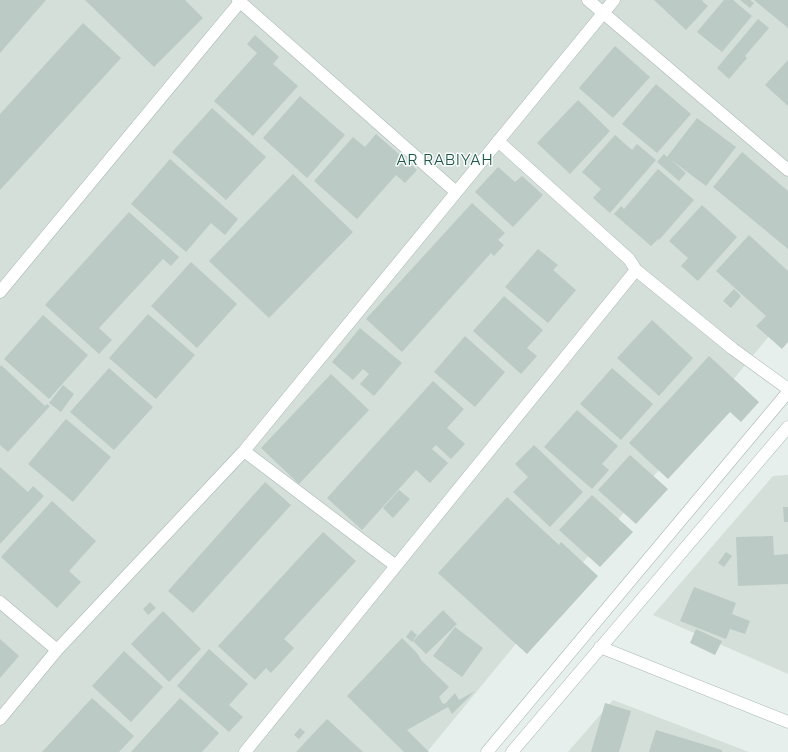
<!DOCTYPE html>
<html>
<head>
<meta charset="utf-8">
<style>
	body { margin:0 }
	canvas { display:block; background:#e6efeb }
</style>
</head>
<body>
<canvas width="788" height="752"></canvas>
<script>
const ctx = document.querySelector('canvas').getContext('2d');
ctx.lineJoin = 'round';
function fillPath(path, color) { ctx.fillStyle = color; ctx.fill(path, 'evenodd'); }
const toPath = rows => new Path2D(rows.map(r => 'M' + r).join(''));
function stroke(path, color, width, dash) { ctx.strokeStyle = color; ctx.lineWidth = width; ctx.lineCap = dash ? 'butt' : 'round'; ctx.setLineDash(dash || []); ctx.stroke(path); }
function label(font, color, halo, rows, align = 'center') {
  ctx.font = font + ' Raleway,sans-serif'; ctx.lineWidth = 3; ctx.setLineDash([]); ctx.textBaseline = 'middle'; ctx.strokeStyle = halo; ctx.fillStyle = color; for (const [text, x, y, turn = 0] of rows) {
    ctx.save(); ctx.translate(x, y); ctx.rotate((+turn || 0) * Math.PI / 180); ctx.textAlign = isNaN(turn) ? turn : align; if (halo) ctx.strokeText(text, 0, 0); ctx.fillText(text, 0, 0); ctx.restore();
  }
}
const built = toPath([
	[0,0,788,0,788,313,427,752,0,752],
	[788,475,788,674,653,615,773,476],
	[613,700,749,752,568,752]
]);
const building = toPath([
	[0,0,46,0,0,53],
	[85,0,185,0,203,18,154,67],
	[654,0,703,0,702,1,708,6,686,30],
	[724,0,733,0,752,16,722,52,697,32],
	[740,0,750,0,754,3,750,8],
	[754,0,788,0,788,28],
	[758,19,769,28,745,56,747,58,729,79,717,68],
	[83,23,121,58,0,190,0,114],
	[255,35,279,57,273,64,298,86,253,136,214,101,257,53,247,44],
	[615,46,650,77,613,118,579,88],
	[788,60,788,106,765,85],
	[656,84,691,114,657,153,622,124],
	[300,96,345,135,307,178,263,138],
	[578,100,610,131,570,174,537,143],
	[212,108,266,157,226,200,172,152],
	[697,118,736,147,706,186,670,159,686,173,679,181,657,162,664,154,667,157],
	[376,134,417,170,405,183,396,175,357,219,314,181,353,137,365,147],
	[615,135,632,150,637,144,656,160,610,213,593,198,601,189,582,172],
	[742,152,788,191,788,249,713,187],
	[170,159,238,219,225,235,211,223,186,252,131,204],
	[498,167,515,182,522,176,543,195,513,227,475,192],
	[658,169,694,200,659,240,658,239,651,246,614,214,621,206,624,209],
	[293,174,353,232,269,318,209,261],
	[472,203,505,233,498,240,504,245,494,256,491,253,402,352,366,319],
	[702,205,737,237,698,281,681,266,688,258,669,241],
	[129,212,179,257,171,266,163,259,99,328,112,340,99,354,45,305],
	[749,235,788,271,788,342,782,349,756,326,766,316,716,271],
	[538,249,558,265,553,270,576,290,548,323,505,287],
	[191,262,237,304,197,348,151,306],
	[734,289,741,296,731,308,723,301],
	[504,296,543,330,527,348,537,356,521,374,473,331],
	[148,314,195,355,156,399,109,358],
	[43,315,88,355,49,399,4,359],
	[652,320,693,358,659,396,617,358],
	[360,328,402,363,374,396,360,384,369,374,363,369,353,380,332,362],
	[465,336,505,372,475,407,434,372],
	[709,356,759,402,741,422,730,412,668,479,629,443],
	[1,365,45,406,47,404,50,406,8,452,0,445,0,367],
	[109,368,153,407,114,450,70,412],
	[612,368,653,404,621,440,580,404],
	[331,374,369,410,299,484,261,448],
	[433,381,464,409,447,428,465,444,451,459,436,445,432,449,448,463,430,483,416,470,362,530,327,498],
	[63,385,74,394,61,412,49,403],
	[577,410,618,446,602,464,609,470,592,489,544,447],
	[66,419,111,457,73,502,28,464],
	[534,445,583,492,550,527,513,492,528,477,515,464],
	[630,455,668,489,636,524,598,490],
	[0,467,28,492,33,486,44,496,0,544],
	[265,482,291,505,193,613,168,591],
	[399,490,410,499,393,518,383,508],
	[592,495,633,532,600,567,559,530],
	[507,497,559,545,561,542,598,576,527,654,438,573],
	[52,501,96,541,69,571,81,582,57,608,1,557],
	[783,507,788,507,788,522,784,522],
	[323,532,356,561,284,639,294,648,271,673,266,668,255,680,218,646],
	[773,536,774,555,788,554,788,584,738,586,736,537],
	[726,552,732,556,724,567,718,563],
	[694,587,736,603,732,614,750,621,745,634,730,629,726,639,680,621],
	[150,602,156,608,148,615,143,609],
	[443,610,457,624,426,654,413,641],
	[163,611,201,649,169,682,131,644],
	[455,627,483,648,462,677,433,656],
	[696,629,722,641,715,655,690,643],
	[411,630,417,635,412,642,406,637],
	[402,638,417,653,421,660,449,687,439,697,443,704,446,703,455,693,459,700,475,691,452,714,448,707,407,730,429,752,404,752,347,696],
	[0,639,19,656,0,678],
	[209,649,248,684,229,705,243,717,229,732,177,686],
	[124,651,163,687,131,722,92,686],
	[92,698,134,736,119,752,42,752],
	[180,698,219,733,202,752,131,752],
	[605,703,631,711,619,752,591,752],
	[327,719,363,752,296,752],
	[300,728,305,732,299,739,294,735],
	[656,730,722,750,722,752,649,752]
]);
const minor = toPath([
	[238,0,456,192],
	[588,0,788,170],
	[498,141,629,259,636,270,733,349,788,389],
	[0,292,240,2],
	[244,451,396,566],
	[0,602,57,650],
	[600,647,788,722],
	[0,719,57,650,244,451,614,0],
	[245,752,636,270],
	[487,752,788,392],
	[512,752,788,427]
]);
const neighbourhoodNames = [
	["AR RABIYAH",445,160]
];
fillPath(built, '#d4dfda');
fillPath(building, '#bbcac4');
stroke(minor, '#a8b8b2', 13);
stroke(minor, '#fff', 12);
ctx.letterSpacing = '1px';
label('15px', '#1f5548', '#f7fbf9', neighbourhoodNames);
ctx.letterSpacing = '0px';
</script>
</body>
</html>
